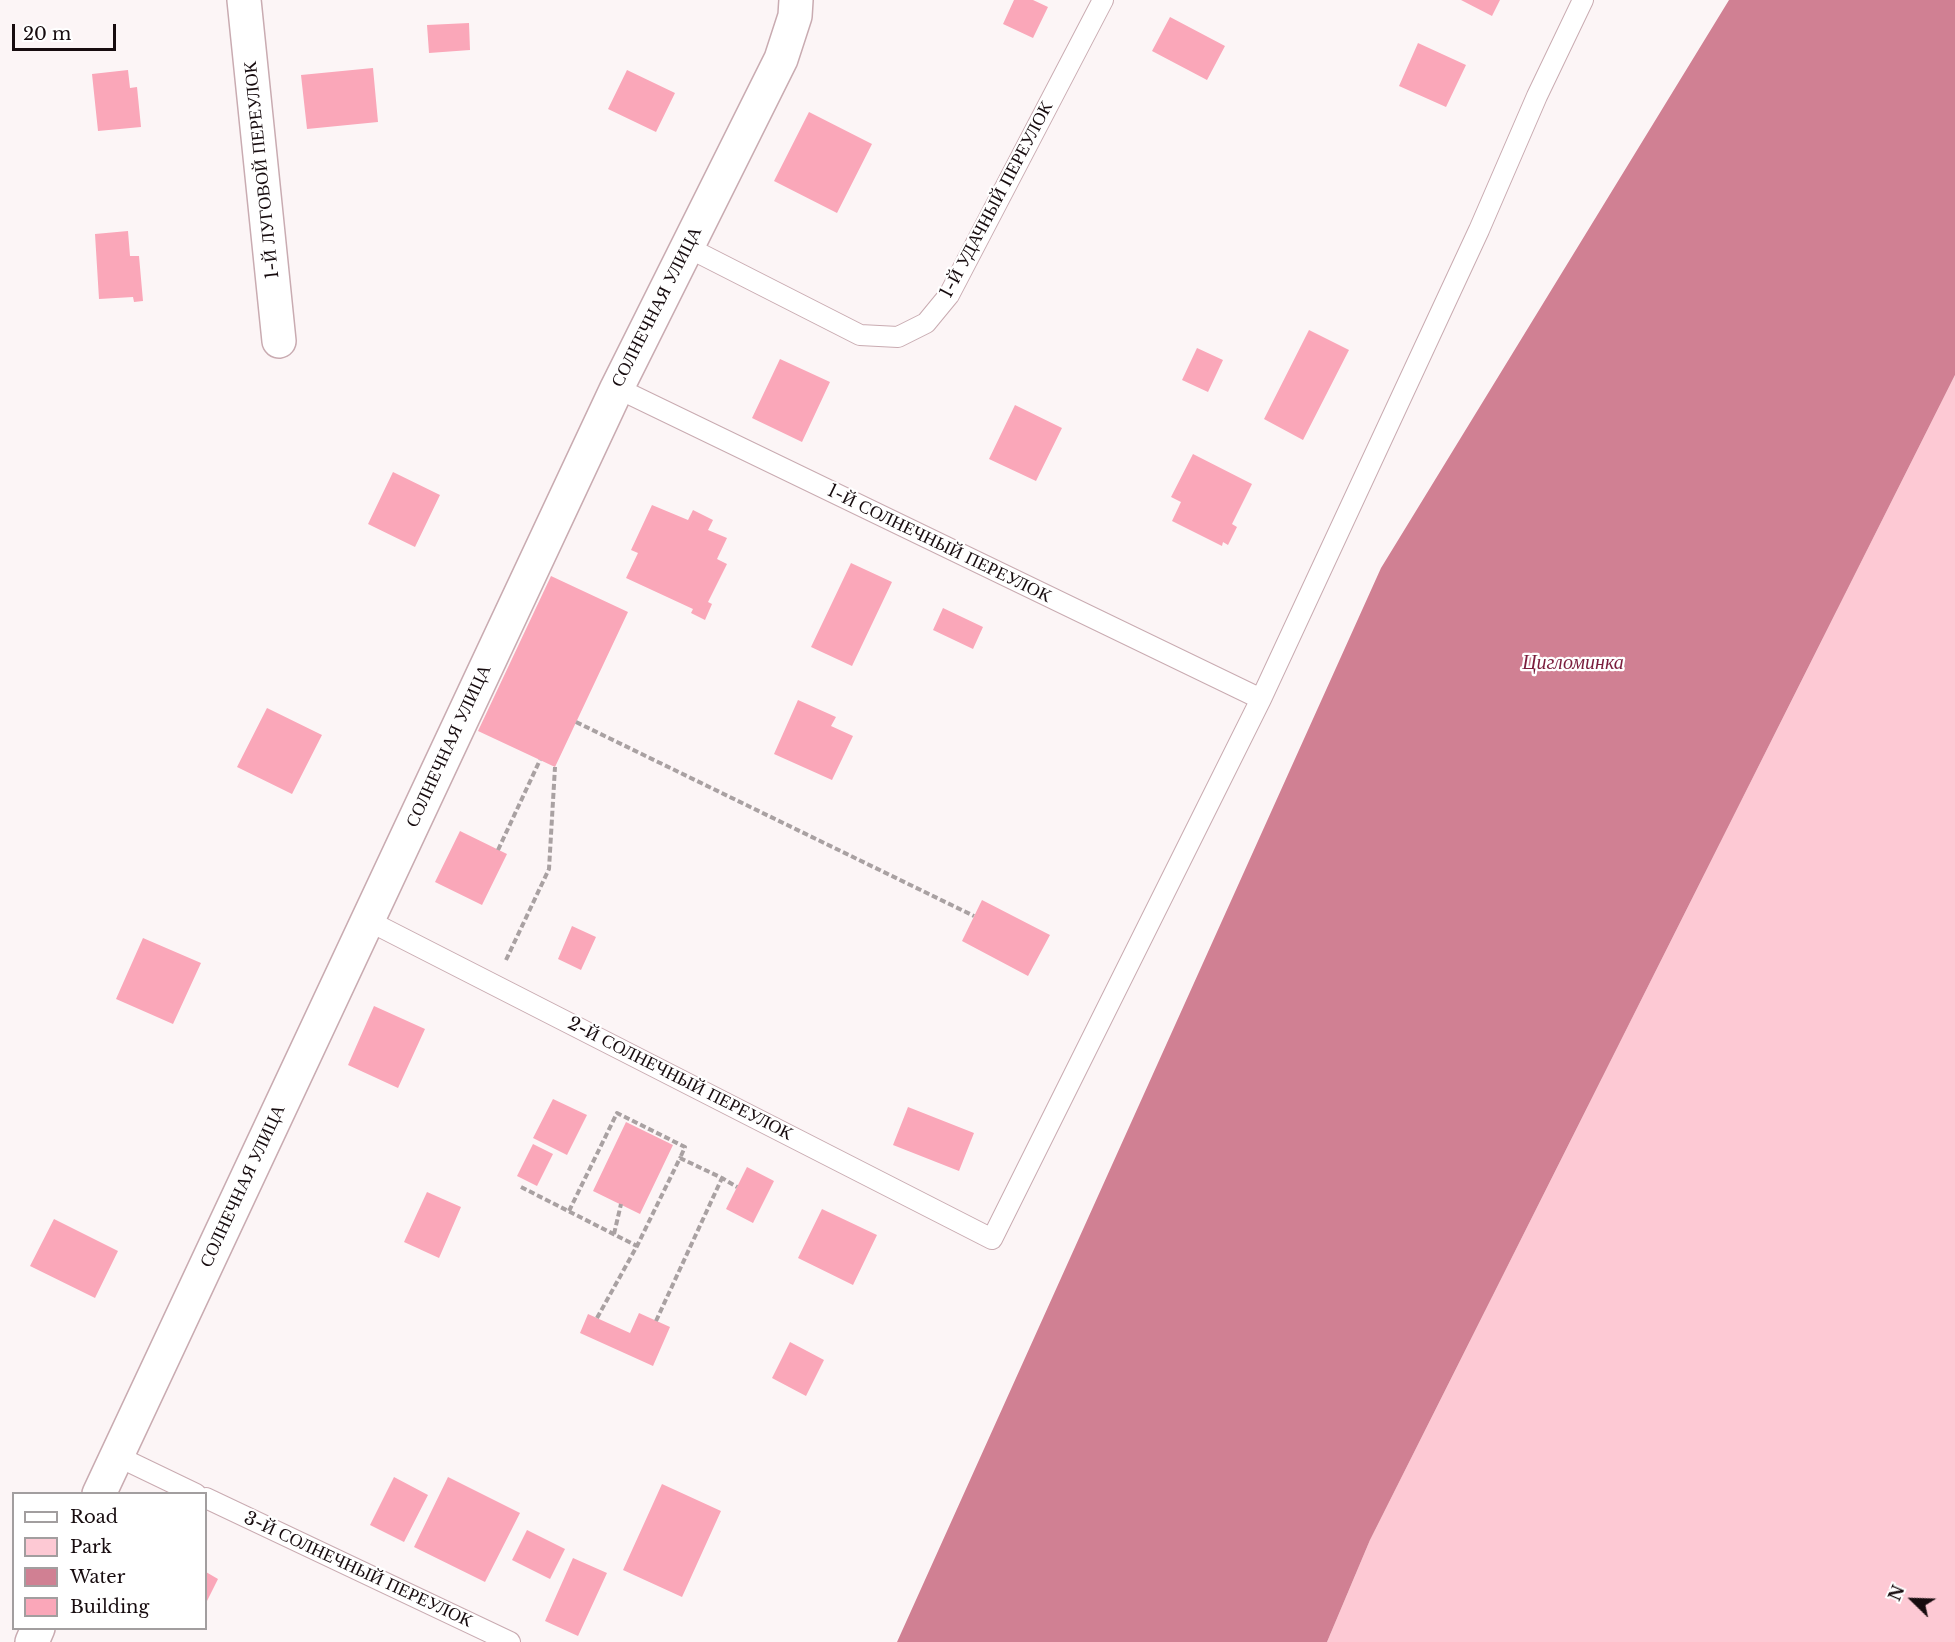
<!DOCTYPE html>
<html>
<head>
<meta charset="utf-8">
<style>
	body { margin:0 }
	#map { position:relative; width:1955px; height:1642px; overflow:hidden; background:#fcf5f6; font-family:"Libre Baskerville",serif }
	canvas { display:block }
	.legend { position:absolute; left:12px; top:1492px; width:195px; height:138px; box-sizing:border-box; background:#fff; border:2px solid #a29e9f; margin:0; padding:8px 10px; list-style:none; font-size:18px; color:#170c0f }
	.legend li { display:flex; align-items:center; gap:12px; height:30px }
	.legend b { width:30px; border:2px solid #a29e9f }
	.north { position:absolute; left:1883px; top:1570px; width:60px; height:60px; -webkit-text-stroke:4px #fff; paint-order:stroke; rotate:293deg; font-size:16px; font-weight:700; line-height:24px; text-align:center; color:#170c0f }
	.north::after { content:''; display:block; margin:auto; width:21px; height:27px; background:#170c0f; clip-path:polygon(50% 0,100% 100%,50% 72%,0 100%) }
	.scale { position:absolute; left:12px; top:24px; width:104px; height:27px; box-sizing:border-box; border:3px solid #170c0f; border-top:0; padding-left:8px; font-size:18px; line-height:21px; white-space:nowrap; color:#170c0f; -webkit-text-stroke:4px #fff; paint-order:stroke }
</style>
</head>
<body>
<div id="map">
<canvas width="1955" height="1642"></canvas>
<ul class="legend">
<li><b style="height:8px;background:#fff"></b>Road</li>
<li><b style="height:16px;background:#fdc9d4"></b>Park</li>
<li><b style="height:16px;background:#d08093"></b>Water</li>
<li><b style="height:16px;background:#faa7b9"></b>Building</li>
</ul>
<div class="north">N</div>
<div class="scale">20 m</div>
</div>
<script>
const ctx = document.querySelector('canvas').getContext('2d');
ctx.lineJoin = 'round';
function fillPath(path, color) { ctx.fillStyle = color; ctx.fill(path, 'evenodd'); }
const toPath = rows => new Path2D(rows.map(r => 'M' + r).join(''));
function stroke(path, color, width, dash) { ctx.strokeStyle = color; ctx.lineWidth = width; ctx.lineCap = dash ? 'butt' : 'round'; ctx.setLineDash(dash || []); ctx.stroke(path); }
function label(font, color, halo, rows, align = 'center') {
  ctx.font = font + ' "Libre Baskerville",serif'; ctx.lineWidth = 4.5; ctx.setLineDash([]); ctx.textBaseline = 'middle'; ctx.strokeStyle = halo; ctx.fillStyle = color; for (const [text, x, y, turn = 0] of rows) {
    ctx.save(); ctx.translate(x, y); ctx.rotate((+turn || 0) * Math.PI / 180); ctx.textAlign = isNaN(turn) ? turn : align; if (halo) ctx.strokeText(text, 0, 0); ctx.fillText(text, 0, 0); ctx.restore();
  }
}
const green = toPath([
	[1955,375,1955,1642,1327,1642,1370,1540]
]);
const water = toPath([
	[1729,0,1955,0,1955,375,1370,1540,1327,1642,897,1642,1381,568]
]);
const building = toPath([
	[1014,0,1033,0,1048,7,1033,38,1003,24],
	[1461,0,1500,0,1492,16],
	[1170,17,1225,46,1207,80,1152,51],
	[469,23,470,50,429,53,427,25],
	[1418,43,1466,65,1446,107,1399,86],
	[373,68,378,122,307,129,301,75],
	[128,70,130,88,137,87,141,127,98,131,92,74],
	[627,70,675,93,656,132,608,109],
	[809,112,872,144,837,213,774,181],
	[128,231,130,256,139,256,143,301,134,302,133,297,99,299,95,234],
	[1309,330,1349,350,1303,440,1264,419],
	[1197,348,1223,360,1208,392,1182,380],
	[780,359,830,382,802,442,752,418],
	[1015,405,1062,428,1036,481,989,459],
	[1193,454,1252,484,1232,524,1237,527,1228,545,1223,542,1222,546,1172,521,1181,502,1171,497],
	[393,472,440,495,415,547,368,524],
	[652,505,688,520,693,510,713,520,708,530,727,538,717,559,727,564,708,602,712,604,705,620,691,613,693,609,626,578,638,553,631,550],
	[851,563,892,582,852,666,811,647],
	[551,576,628,612,555,767,478,731],
	[943,608,983,627,973,649,933,630],
	[798,700,836,717,831,726,853,736,832,780,774,754],
	[267,708,322,735,292,794,237,767],
	[460,831,507,854,482,905,435,882],
	[982,900,1050,935,1028,976,962,941],
	[572,926,596,937,581,970,558,959],
	[143,938,201,963,173,1024,116,999],
	[374,1006,425,1029,398,1088,348,1065],
	[553,1099,587,1115,567,1155,533,1138],
	[908,1107,974,1133,959,1171,893,1145],
	[626,1122,673,1145,640,1214,593,1191],
	[533,1144,553,1154,537,1186,517,1176],
	[747,1167,774,1181,753,1223,726,1209],
	[427,1192,461,1207,439,1258,404,1242],
	[822,1209,877,1235,853,1285,798,1258],
	[54,1219,118,1251,95,1298,30,1266],
	[639,1313,670,1327,653,1366,580,1333,588,1314,630,1333],
	[790,1342,824,1360,806,1396,772,1378],
	[394,1477,428,1495,404,1542,370,1525],
	[448,1477,520,1513,485,1582,414,1547],
	[662,1484,721,1511,682,1597,623,1570],
	[527,1530,565,1549,550,1579,512,1560],
	[573,1558,607,1573,578,1636,545,1621],
	[206,1572,218,1579,206,1603]
]);
const path = toPath([
	[576,722,974,916],
	[498,850,540,760],
	[506,960,549,869,555,767],
	[521,1187,637,1246],
	[569,1211,617,1113,685,1147,680,1158],
	[614,1234,621,1204],
	[597,1318,637,1246,680,1158,722,1178,737,1187],
	[656,1321,722,1178]
]);
const service = toPath([
	[687,247,860,335,898,337,926,323,949,295,1103,0],
	[617,388,1261,699],
	[367,920,992,1239,1261,699,1479,230,1537,96,1583,0],
	[117,1456,196,1494],
	[206,1498,510,1642]
]);
const minor = toPath([
	[244,0,279,341],
	[99,1494,617,388,781,59,795,16,796,0],
	[32,1642,38,1628]
]);
const streetNames = [
	["1-Й ЛУГОВОЙ ПЕРЕУЛОК",262,170,-96],
	["1-Й УДАЧНЫЙ ПЕРЕУЛОК",997,200,-62],
	["СОЛНЕЧНАЯ УЛИЦА",657,307,-63],
	["1-Й СОЛНЕЧНЫЙ ПЕРЕУЛОК",939,544,26],
	["СОЛНЕЧНАЯ УЛИЦА",449,746,-65],
	["2-Й СОЛНЕЧНЫЙ ПЕРЕУЛОК",680,1079,27],
	["СОЛНЕЧНАЯ УЛИЦА",243,1186,-65],
	["3-Й СОЛНЕЧНЫЙ ПЕРЕУЛОК",358,1570,25]
];
const waterNames = [
	["Цигломинка",1573,663]
];
fillPath(green, '#fdc9d4');
fillPath(water, '#d08093');
fillPath(building, '#faa7b9');
stroke(service, '#c9abb1', 22);
stroke(minor, '#c9abb1', 36);
stroke(path, '#a9a1a2', 4, [6, 3]);
stroke(service, '#fff', 20);
stroke(minor, '#fff', 33);
label('18px', '#170c0f', '#fff', streetNames);
label('italic 20px', '#7b1d3d', '#fff', waterNames);
</script>
</body>
</html>
